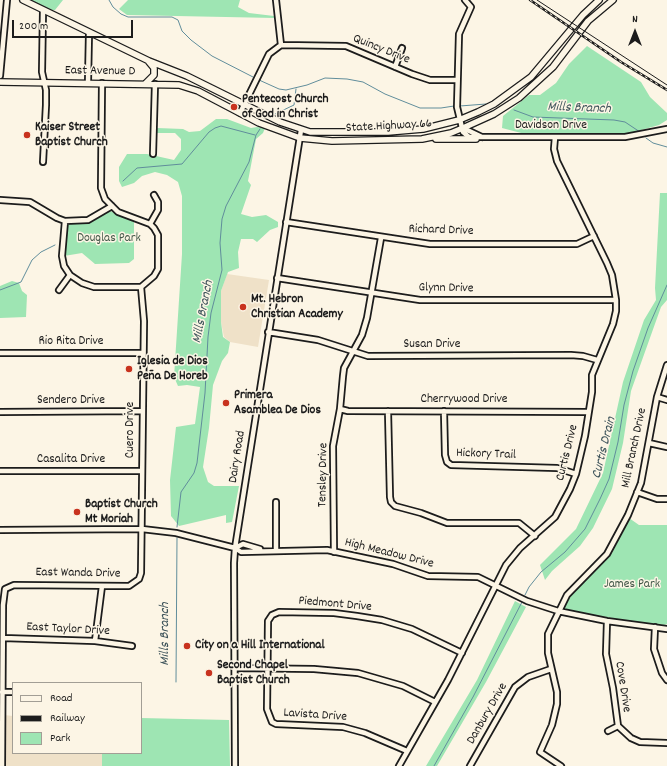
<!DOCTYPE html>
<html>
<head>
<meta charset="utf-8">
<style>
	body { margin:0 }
	#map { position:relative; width:667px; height:766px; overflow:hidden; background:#fcf5e5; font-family:Dekko,sans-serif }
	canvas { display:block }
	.legend { position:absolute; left:12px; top:682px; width:130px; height:72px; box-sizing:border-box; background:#fcf5e5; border:1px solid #a29e95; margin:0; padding:5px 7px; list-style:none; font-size:12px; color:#1c1c1c }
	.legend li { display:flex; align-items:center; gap:8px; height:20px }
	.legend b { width:20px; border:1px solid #a29e95 }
	.north { position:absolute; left:615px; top:12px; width:40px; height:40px; -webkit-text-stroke:3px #fcf5e5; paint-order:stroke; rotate:0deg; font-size:11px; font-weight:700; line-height:16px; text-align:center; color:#1c1c1c }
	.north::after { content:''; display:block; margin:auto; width:14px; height:18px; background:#1c1c1c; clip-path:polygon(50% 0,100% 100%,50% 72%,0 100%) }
	.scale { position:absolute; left:12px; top:20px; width:121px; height:18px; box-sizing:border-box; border:2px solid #1c1c1c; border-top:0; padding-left:5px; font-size:12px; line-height:14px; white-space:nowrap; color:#1c1c1c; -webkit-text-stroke:3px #fcf5e5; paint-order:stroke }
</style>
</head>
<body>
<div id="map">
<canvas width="667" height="766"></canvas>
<ul class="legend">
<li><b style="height:5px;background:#fcf5e5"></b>Road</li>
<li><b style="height:5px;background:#1c1c1c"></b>Railway</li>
<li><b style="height:11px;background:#9ee5b3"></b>Park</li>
</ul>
<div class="north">N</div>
<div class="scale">200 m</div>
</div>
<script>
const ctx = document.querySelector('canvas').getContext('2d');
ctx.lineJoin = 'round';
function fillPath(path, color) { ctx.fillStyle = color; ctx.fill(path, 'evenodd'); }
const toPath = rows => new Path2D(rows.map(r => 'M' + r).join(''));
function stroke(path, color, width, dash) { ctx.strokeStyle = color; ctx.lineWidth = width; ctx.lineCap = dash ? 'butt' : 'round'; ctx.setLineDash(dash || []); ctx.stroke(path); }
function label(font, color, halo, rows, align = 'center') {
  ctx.font = font + ' Dekko,sans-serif'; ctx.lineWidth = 3; ctx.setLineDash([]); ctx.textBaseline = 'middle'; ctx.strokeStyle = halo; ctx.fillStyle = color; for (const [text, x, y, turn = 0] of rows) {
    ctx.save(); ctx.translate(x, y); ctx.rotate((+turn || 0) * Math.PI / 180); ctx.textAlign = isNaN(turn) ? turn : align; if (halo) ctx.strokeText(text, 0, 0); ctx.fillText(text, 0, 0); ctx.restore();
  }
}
const built = toPath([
	[227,274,269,280,258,347,230,342,224,337,221,322,221,291],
	[4,715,13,716,13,753,102,753,102,766,5,766]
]);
const green = toPath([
	[31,0,63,0,55,10,52,10],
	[128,0,240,0,238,7,249,13,274,16,275,18,127,15,119,9],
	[587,46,641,82,650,97,667,113,667,120,659,125,631,133,525,134,502,128,503,116,529,95,540,95,556,83,569,64],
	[216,119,227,119,251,128,257,127,265,128,263,133,256,139,248,181,251,185,241,214,252,217,266,215,278,222,278,227,270,230,257,242,253,239,241,239,238,252,239,268,228,272,221,291,221,322,223,337,230,342,228,353,222,361,213,385,209,428,203,467,208,482,214,486,239,486,232,522,226,523,226,515,179,526,171,516,170,480,176,427,195,424,200,387,187,385,178,386,174,377,182,254,182,196,178,182,167,175,155,172,142,176,134,183,122,187,119,181,119,167,127,154,147,154,174,160,181,150,181,139,175,133,157,133,157,128,183,129,189,132,200,131],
	[660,193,667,193,667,300,661,307,631,391,623,443,612,489,593,528,580,546,552,571,545,580,540,565,576,529,603,473,623,382,644,320,656,300,655,288],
	[110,211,134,222,134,259,129,263,95,264,82,253,64,256,67,225,94,219],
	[12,281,19,283,22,291,27,295,26,317,0,318,0,286],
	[629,518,639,525,667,525,667,624,664,625,633,622,564,609,566,600,570,593,612,553],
	[515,601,526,607,486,682,437,766,426,766,477,680],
	[141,718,229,720,230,766,102,766,102,753,141,753]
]);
const stream = toPath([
	[109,0,113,7,121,14,128,17,172,17,178,20,182,31,191,40,212,56,253,77],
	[259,80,279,89,286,90,307,85,325,78,347,79,363,82,385,94,420,108,441,108,454,106],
	[460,106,486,104],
	[514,110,533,117,614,120,625,122,640,132],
	[275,114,294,105,296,89],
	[646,138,653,143,667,147],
	[123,181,137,168,182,164,209,132,215,128,221,126,255,135],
	[0,290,21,282,32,260,41,252,55,245],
	[177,527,181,492,194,473,197,463,205,393,208,337,211,313,222,270,220,243,222,219,226,206,249,162,256,135,260,129],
	[525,595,529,587,541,572,565,552,585,529,600,499,609,479,618,442,624,405,633,371,648,328,667,285],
	[176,682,177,538],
	[434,766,473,697,522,602]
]);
const minor = toPath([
	[276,0,281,45],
	[465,0,471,7,459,34,457,107,463,132,469,137,625,137,667,129],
	[43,11,42,72,46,90,46,105,43,162],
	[395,67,402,48],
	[0,76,7,0],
	[88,82,89,33],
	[240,113,269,54,281,45,346,46,412,74,430,80,457,80],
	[463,128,482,137],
	[153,154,155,84],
	[0,200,30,202,57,218,65,221,88,220,112,206],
	[65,221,62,256,64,266,70,275,82,283,94,287,141,287,154,276,158,269,158,235,154,228,150,224,118,212,105,199,101,188,102,83],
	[286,222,430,244,577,244,594,236],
	[150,224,158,210,158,202,154,195],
	[277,278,420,300,616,300],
	[59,290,70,275],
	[268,332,318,340,368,356,571,355,583,356,597,360],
	[0,353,143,353],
	[657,397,667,400],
	[340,409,348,411,588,412],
	[388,411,390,497,391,502,395,506,421,513,447,523,519,523,535,536],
	[444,411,445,455,447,462,451,465,557,468,576,474],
	[0,412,142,411],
	[649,443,667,447],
	[0,471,142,471],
	[637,492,657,499,667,499],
	[276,502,276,550],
	[0,530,142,529,176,533,235,548,241,552,327,550,393,564,428,576,478,577,527,601,558,611,607,621,667,629],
	[235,548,243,544,260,549],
	[334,552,333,446,340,409,343,376,344,368,362,335,367,318,381,238],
	[607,621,606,654,613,688,618,726,631,738,640,742,667,743],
	[655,627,654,649,662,673,667,680],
	[3,638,95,641,132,646],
	[95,641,102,586],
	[234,668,314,669,358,673,403,686,435,702],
	[2,692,13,692],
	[608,731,618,726],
	[407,751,365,733,343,727,276,724,272,722,267,709,268,621,272,615,279,612,334,613,357,616,382,620,412,629,462,653],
	[2,766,3,605,5,589,14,585,129,586,139,579,141,573,144,321,141,287],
	[235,766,234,563,235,548,301,130],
	[399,766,448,680,506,565,520,548,555,517,570,489,576,474,585,436,592,392,592,375,613,324,616,311,616,300,612,275,607,263,557,161,554,149,555,137],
	[470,766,515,687,528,677,551,669],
	[561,766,540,752,552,725,557,704,557,692,548,653,548,634,567,595,607,554,628,515,641,483,657,397,667,365]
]);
const major = toPath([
	[23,0,149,61,187,76,280,122,310,132,388,132,423,129,459,120,478,112,494,104,531,77,583,15,599,0],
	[0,82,179,85,198,91,259,123,300,138,332,141,422,139,451,133,463,128,494,114,519,98,553,67,588,21,613,0],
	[145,84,154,75,154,68,149,62],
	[436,139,476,139]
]);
const tram = toPath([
	[537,0,667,85]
]);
const rail = toPath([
	[530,0,621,62,667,90]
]);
const markers = [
	[234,107,4,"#c8321e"],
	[27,135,4,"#c8321e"],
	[243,307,4,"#c8321e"],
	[129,369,4,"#c8321e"],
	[226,403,4,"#c8321e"],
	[77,512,4,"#c8321e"],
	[187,646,4,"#c8321e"],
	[209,673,4,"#c8321e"]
];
const streetNames = [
	["Quincy Drive",381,50,22],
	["East Avenue D",100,72,1],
	["Davidson Drive",551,126],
	["State Highway 66",389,127,-3],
	["Richard Drive",441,231,2],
	["Glynn Drive",446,289,1],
	["Rio Rita Drive",71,342],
	["Susan Drive",432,345],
	["Cherrywood Drive",464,400],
	["Sendero Drive",71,401],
	["Cuero Drive",131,430,-90],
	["Mill Branch Drive",635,448,-78],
	["Curtis Drive",568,453,-76],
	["Hickory Trail",486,455,2],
	["Dairy Road",238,457,-81],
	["Casalita Drive",71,460],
	["Tensley Drive",324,475,-89],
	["High Meadow Drive",389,554,14],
	["East Wanda Drive",78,574,1],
	["Piedmont Drive",335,605,5],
	["East Taylor Drive",68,630,3],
	["Cove Drive",622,687,81],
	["Danbury Drive",488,714,-60],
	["Lavista Drive",315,716,4]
];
const poiNames = [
	["Pentecost Church",242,100],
	["of God in Christ",242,115],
	["Kaiser Street",35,128],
	["Baptist Church",35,143],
	["Mt. Hebron",251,300],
	["Christian Academy",251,315],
	["Iglesia de Dios",137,362],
	["Peña De Horeb",137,377],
	["Primera",234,396],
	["Asamblea De Dios",234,411],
	["Baptist Church",85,505],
	["Mt Moriah",85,520],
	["City on a Hill International",195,646],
	["Second Chapel",217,666],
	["Baptist Church",217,681]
];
const parkNames = [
	["Douglas Park",109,239],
	["James Park",632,585]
];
const waterNames = [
	["Mills Branch",579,109,2],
	["Mills Branch",204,312,-79],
	["Curtis Drain",605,448,-76],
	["Mills Branch",166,634,-90]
];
fillPath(built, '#efe1c8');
fillPath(green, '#9ee5b3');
stroke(stream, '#608d9b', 1);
stroke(minor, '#1c1c1c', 8);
stroke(major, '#1c1c1c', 8);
stroke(minor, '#fcf5e5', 4.5);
stroke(major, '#fcf5e5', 5.5);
stroke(tram, '#1c1c1c', 1);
stroke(rail, '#1c1c1c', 2.5);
stroke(rail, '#fcf5e5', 1, [3]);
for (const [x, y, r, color] of markers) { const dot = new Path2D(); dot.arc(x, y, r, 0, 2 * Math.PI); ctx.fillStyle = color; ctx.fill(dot); stroke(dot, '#fcf5e5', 1.5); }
label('13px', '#1c1c1c', '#fcf5e5', streetNames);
label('bold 13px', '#1c1c1c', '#fcf5e5', poiNames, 'left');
label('13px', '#435849', '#fcf5e5', parkNames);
label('italic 14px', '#3e545b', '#fcf5e5', waterNames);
</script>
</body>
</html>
